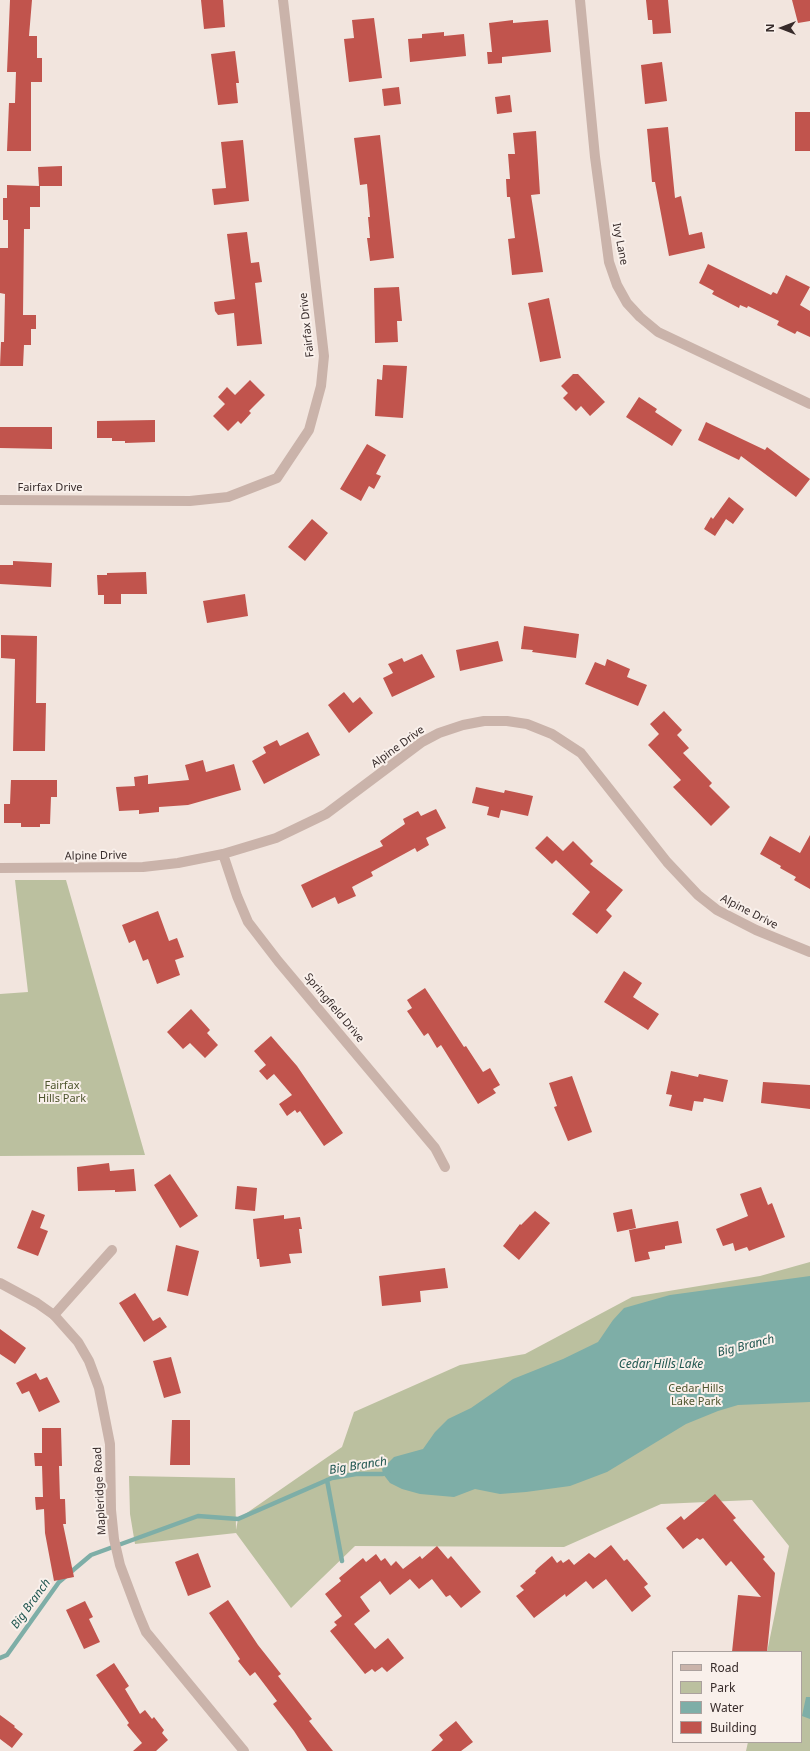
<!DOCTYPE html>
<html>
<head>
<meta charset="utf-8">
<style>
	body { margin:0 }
	#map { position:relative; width:810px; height:1751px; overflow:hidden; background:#f2e5de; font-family:"Noto Sans",sans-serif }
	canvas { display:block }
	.legend { position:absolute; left:672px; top:1651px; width:130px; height:92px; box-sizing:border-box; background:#f9f0eb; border:1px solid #aba19e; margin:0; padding:5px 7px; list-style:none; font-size:12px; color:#372b2a }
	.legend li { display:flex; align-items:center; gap:8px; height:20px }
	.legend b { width:20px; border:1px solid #aba19e }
	.north { position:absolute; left:762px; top:8px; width:40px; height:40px; -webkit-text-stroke:3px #f9f0eb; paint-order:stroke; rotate:270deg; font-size:11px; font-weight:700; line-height:16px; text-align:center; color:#372b2a }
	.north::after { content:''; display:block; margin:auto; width:14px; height:18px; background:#372b2a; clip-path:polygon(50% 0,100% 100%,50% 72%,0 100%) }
</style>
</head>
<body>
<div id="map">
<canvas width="810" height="1751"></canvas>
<ul class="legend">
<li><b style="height:5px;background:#cab3aa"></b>Road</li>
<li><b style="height:11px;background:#bbc09f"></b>Park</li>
<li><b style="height:11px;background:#7eaea7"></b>Water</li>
<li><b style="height:11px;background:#c1544d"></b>Building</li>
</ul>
<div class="north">N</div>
</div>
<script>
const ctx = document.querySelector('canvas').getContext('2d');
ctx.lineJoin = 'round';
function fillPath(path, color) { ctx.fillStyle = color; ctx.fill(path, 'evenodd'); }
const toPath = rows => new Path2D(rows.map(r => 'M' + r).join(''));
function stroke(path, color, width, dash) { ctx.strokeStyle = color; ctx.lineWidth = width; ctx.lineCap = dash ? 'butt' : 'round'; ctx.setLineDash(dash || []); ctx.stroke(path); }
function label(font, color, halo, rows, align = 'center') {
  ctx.font = font + ' "Noto Sans",sans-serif'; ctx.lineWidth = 4; ctx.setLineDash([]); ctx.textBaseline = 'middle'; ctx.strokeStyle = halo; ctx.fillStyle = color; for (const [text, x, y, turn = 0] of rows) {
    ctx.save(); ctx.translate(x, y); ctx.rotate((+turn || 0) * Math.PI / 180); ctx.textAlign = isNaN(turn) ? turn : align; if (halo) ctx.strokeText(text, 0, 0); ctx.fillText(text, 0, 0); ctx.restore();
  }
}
const green = toPath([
	[15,880,66,880,145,1155,0,1156,0,994,28,992],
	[810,1262,810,1751,746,1751,748,1742,801,1742,801,1652,767,1652,789,1546,752,1500,661,1504,564,1547,355,1546,291,1608,236,1533,135,1544,130,1514,129,1476,235,1478,236,1530,238,1519,342,1447,354,1412,460,1365,525,1354,632,1297,760,1276]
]);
const water = toPath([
	[810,1276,810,1402,738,1405,718,1411,686,1424,607,1472,570,1486,526,1492,500,1494,475,1489,454,1497,420,1494,402,1489,390,1483,383,1474,382,1469,394,1457,423,1449,435,1432,448,1419,471,1408,513,1379,563,1359,598,1342,613,1320,624,1308,670,1295],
	[806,1697,810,1697,810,1719,802,1716]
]);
const stream = toPath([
	[327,1480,342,1561],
	[0,1658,7,1655,59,1582,91,1555,198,1516,238,1519,332,1478,356,1474,383,1474,388,1472]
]);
const building = toPath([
	[10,0,32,0,29,36,37,36,37,58,42,58,42,82,31,82,31,151,7,151,9,103,15,103,16,72,7,72],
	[201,0,223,0,225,27,204,29],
	[646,0,668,0,671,33,653,34,652,20,648,20],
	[792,0,810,0,810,21,798,23],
	[374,18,382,78,349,82,344,39,354,38,352,20],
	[513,20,513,23,548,20,551,52,502,57,502,63,488,64,487,52,492,52,489,23],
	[444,32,444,36,464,34,466,56,410,62,408,39,422,38,422,34],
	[235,51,239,83,236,83,238,103,218,105,211,54],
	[662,62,667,101,645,104,641,65],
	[399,87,401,104,384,106,382,89],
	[510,95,512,112,497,114,495,97],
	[795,112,810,112,810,151,795,151],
	[668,127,675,198,681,196,689,235,702,232,705,248,669,256,655,182,652,182,647,129],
	[536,131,540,194,531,195,543,272,512,275,508,239,515,238,510,197,507,197,506,179,510,179,508,154,515,154,513,133],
	[380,135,394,258,370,261,367,238,370,238,368,217,370,217,367,184,360,185,354,138],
	[243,140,249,201,214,205,212,189,226,188,221,142],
	[62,166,62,186,40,186,40,207,30,207,30,229,24,229,23,315,36,315,36,329,31,329,31,345,24,345,23,366,0,366,1,342,4,342,5,294,0,293,0,248,8,248,8,220,3,220,3,198,7,198,7,185,39,186,38,167],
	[247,232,251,263,259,262,262,282,255,283,262,344,237,346,234,313,218,315,215,311,214,302,235,299,227,234],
	[708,264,771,295,773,292,777,294,786,275,810,287,800,305,810,311,810,337,797,331,795,334,777,325,779,321,748,306,747,308,740,305,739,308,712,294,714,291,699,283],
	[399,287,402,321,397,321,398,342,375,343,374,288],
	[549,298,561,358,540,362,528,303],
	[383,365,407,366,403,418,375,416,377,379,382,380],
	[573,374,578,374,605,402,590,416,581,406,576,411,563,398,568,393,561,386],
	[250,380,265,395,249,411,251,413,241,424,238,421,228,431,213,416,225,404,218,397,227,387,235,395],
	[639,397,657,409,655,412,682,430,672,446,626,417],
	[155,420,155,442,125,443,125,441,112,441,112,438,97,438,97,421],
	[706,422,765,450,767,447,810,479,796,497,741,456,739,460,698,440],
	[0,427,52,427,52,449,0,448],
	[367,444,386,455,376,474,381,476,374,489,369,486,361,501,340,489],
	[729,497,744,509,733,524,726,519,715,536,704,529,711,517,713,519],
	[312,519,328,533,305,561,288,547],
	[13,561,52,563,51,587,0,584,0,565,13,565],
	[146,572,147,594,121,594,121,604,104,604,104,595,98,595,97,575,107,575,107,573],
	[245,594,248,616,207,623,203,601],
	[524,626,579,634,576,658,532,652,533,650,521,649],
	[1,635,37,636,36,703,46,703,45,751,13,751,15,659,1,658],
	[498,641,503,661,460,671,456,650],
	[422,654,435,677,392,697,383,678,393,673,388,664,402,658,404,662],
	[607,659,630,669,627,677,647,685,638,706,585,684,595,662,605,666],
	[344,692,353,703,360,697,373,713,349,733,328,705],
	[664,711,682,730,677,735,689,748,683,753,712,783,709,786,730,807,711,826,673,787,681,780,648,745,659,734,650,724],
	[308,732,320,755,264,784,252,761,266,753,263,747,277,740,280,746],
	[203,760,206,772,234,764,241,790,188,805,159,807,159,812,139,814,139,810,119,811,116,787,135,786,134,777,148,775,148,784,189,780,185,765],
	[11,780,57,780,57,797,51,797,50,824,40,824,40,827,21,827,21,823,4,823,4,804,10,804],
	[476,787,504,793,505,790,533,796,528,816,501,810,499,818,487,815,489,807,472,803],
	[436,809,446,828,426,838,429,845,417,852,415,848,371,872,373,876,352,887,356,896,338,904,335,897,312,908,301,885,383,846,380,841,405,824,403,819,418,811,421,816],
	[810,835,810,889,794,880,796,877,780,868,781,866,760,854,770,836,800,853],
	[547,836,563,851,573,841,593,861,590,864,623,890,606,910,612,916,597,934,572,914,590,892,556,860,552,864,535,848],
	[158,911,169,941,177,938,184,957,175,960,180,975,157,984,148,959,143,961,135,940,129,943,122,925],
	[624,971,642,983,633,997,659,1014,648,1030,604,1002],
	[425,988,464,1047,466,1046,483,1072,490,1068,500,1085,493,1089,496,1093,478,1104,441,1045,437,1048,428,1033,424,1036,407,1011,412,1008,407,1000],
	[191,1009,210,1030,207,1033,218,1045,205,1058,190,1043,183,1049,167,1032],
	[271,1036,297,1066,343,1133,324,1146,300,1111,297,1113,295,1110,287,1116,279,1104,292,1095,274,1074,267,1080,259,1071,266,1065,254,1051],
	[671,1071,698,1077,699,1074,728,1080,723,1102,704,1098,703,1102,694,1101,692,1111,669,1106,672,1095,666,1094],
	[572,1076,592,1132,568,1141,554,1107,557,1106,549,1083],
	[763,1082,810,1085,810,1109,761,1103],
	[109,1163,110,1171,134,1169,136,1191,115,1192,115,1190,78,1191,77,1167],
	[170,1174,198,1216,180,1228,154,1185],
	[237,1186,257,1188,255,1211,235,1209],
	[761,1187,768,1205,772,1203,785,1237,749,1251,747,1247,735,1251,733,1243,723,1246,716,1229,748,1216,740,1194],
	[632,1209,636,1228,617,1232,613,1213],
	[32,1210,45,1215,40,1228,48,1231,38,1256,17,1248],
	[535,1211,550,1223,519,1260,503,1246,520,1224,521,1225],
	[284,1215,284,1219,300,1217,302,1229,299,1229,302,1253,289,1254,291,1263,260,1267,259,1259,257,1259,253,1219],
	[678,1221,682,1243,665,1246,665,1249,648,1252,650,1259,635,1262,629,1230],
	[176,1245,199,1251,188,1296,167,1291],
	[445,1268,448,1288,420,1291,421,1302,382,1306,379,1276],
	[135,1293,153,1321,160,1317,167,1327,144,1342,119,1303],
	[0,1329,26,1348,15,1364,0,1354],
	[171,1357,181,1393,164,1398,153,1361],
	[36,1373,40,1380,47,1377,60,1402,39,1412,29,1391,22,1394,16,1383],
	[172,1420,190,1420,190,1465,170,1465],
	[42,1428,61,1428,62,1466,59,1466,60,1499,65,1499,66,1524,63,1524,74,1577,54,1581,45,1533,44,1509,36,1510,35,1497,43,1497,42,1466,35,1466,34,1453,42,1453],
	[715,1494,736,1518,733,1520,765,1557,763,1559,775,1573,767,1652,732,1652,738,1595,761,1597,731,1561,726,1566,703,1538,700,1540,697,1538,683,1549,666,1528,681,1516,684,1520],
	[611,1545,624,1561,627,1559,648,1584,644,1587,651,1596,632,1612,606,1579,593,1589,586,1581,566,1597,565,1594,534,1618,516,1596,524,1590,520,1586,536,1573,535,1571,538,1568,552,1556,557,1563,561,1560,563,1563,569,1559,574,1565,589,1553,595,1558],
	[437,1546,448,1559,451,1556,481,1592,461,1608,450,1595,446,1597,432,1579,419,1589,410,1579,390,1595,380,1581,360,1597,370,1611,354,1624,375,1649,388,1638,404,1658,387,1672,382,1667,375,1672,372,1669,365,1674,330,1631,337,1625,334,1622,342,1616,325,1594,341,1581,339,1578,363,1558,366,1562,376,1554,381,1561,385,1558,391,1566,396,1561,403,1569,420,1556,422,1559],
	[198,1553,211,1587,188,1596,175,1562],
	[228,1600,258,1645,281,1674,278,1676,312,1719,309,1721,333,1751,307,1751,294,1731,273,1704,277,1701,255,1672,250,1676,238,1661,240,1659,209,1613],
	[85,1601,93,1617,89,1619,100,1642,84,1649,66,1610],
	[114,1663,129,1686,125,1689,140,1714,145,1710,152,1719,154,1717,164,1730,162,1733,168,1740,156,1751,133,1751,142,1743,127,1725,129,1723,96,1675],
	[0,1715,15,1726,14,1727,23,1734,12,1748,0,1739],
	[456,1721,473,1742,461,1751,431,1751,443,1740,439,1735]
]);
const minor = toPath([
	[580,0,595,157,609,262,617,285,627,303,640,317,658,332,810,404],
	[0,500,190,501,228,497,277,478,309,430,321,386,324,356,283,0],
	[223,854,237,896,248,922,278,961,435,1148,445,1167],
	[0,868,143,867,178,863,223,854,276,838,326,814,422,742,439,733,463,725,484,721,507,721,527,724,552,734,581,753,667,862,698,895,717,910,756,930,810,952],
	[54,1315,112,1250]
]);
const tertiary = toPath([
	[0,1283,37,1303,54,1315,78,1342,89,1361,99,1388,110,1444,111,1510,114,1539,120,1565,138,1613,146,1632,244,1751]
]);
const streetNames = [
	["Ivy Lane",620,244,79],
	["Fairfax Drive",307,325,-96],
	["Fairfax Drive",50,488],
	["Alpine Drive",398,747,-36],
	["Alpine Drive",96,856,-1],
	["Alpine Drive",749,912,27],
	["Springfield Drive",334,1008,50],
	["Mapleridge Road",100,1491,-93]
];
const parkNames = [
	["Fairfax",62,1086],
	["Hills Park",62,1099],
	["Cedar Hills",696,1389],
	["Lake Park",696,1402]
];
const waterNames = [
	["Big Branch",746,1346,-14],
	["Cedar Hills Lake",661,1365],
	["Big Branch",358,1466,-9],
	["Big Branch",31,1604,-54]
];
fillPath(green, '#bbc09f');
fillPath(water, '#7eaea7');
stroke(stream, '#7eaea7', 4.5);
fillPath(building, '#c1544d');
stroke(minor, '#cab3aa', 10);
stroke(tertiary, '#cab3aa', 10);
label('11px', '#372b2a', '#f9f0eb', streetNames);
label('11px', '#4e552e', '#f9f0eb', parkNames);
label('italic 12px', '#215751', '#f9f0eb', waterNames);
</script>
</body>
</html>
